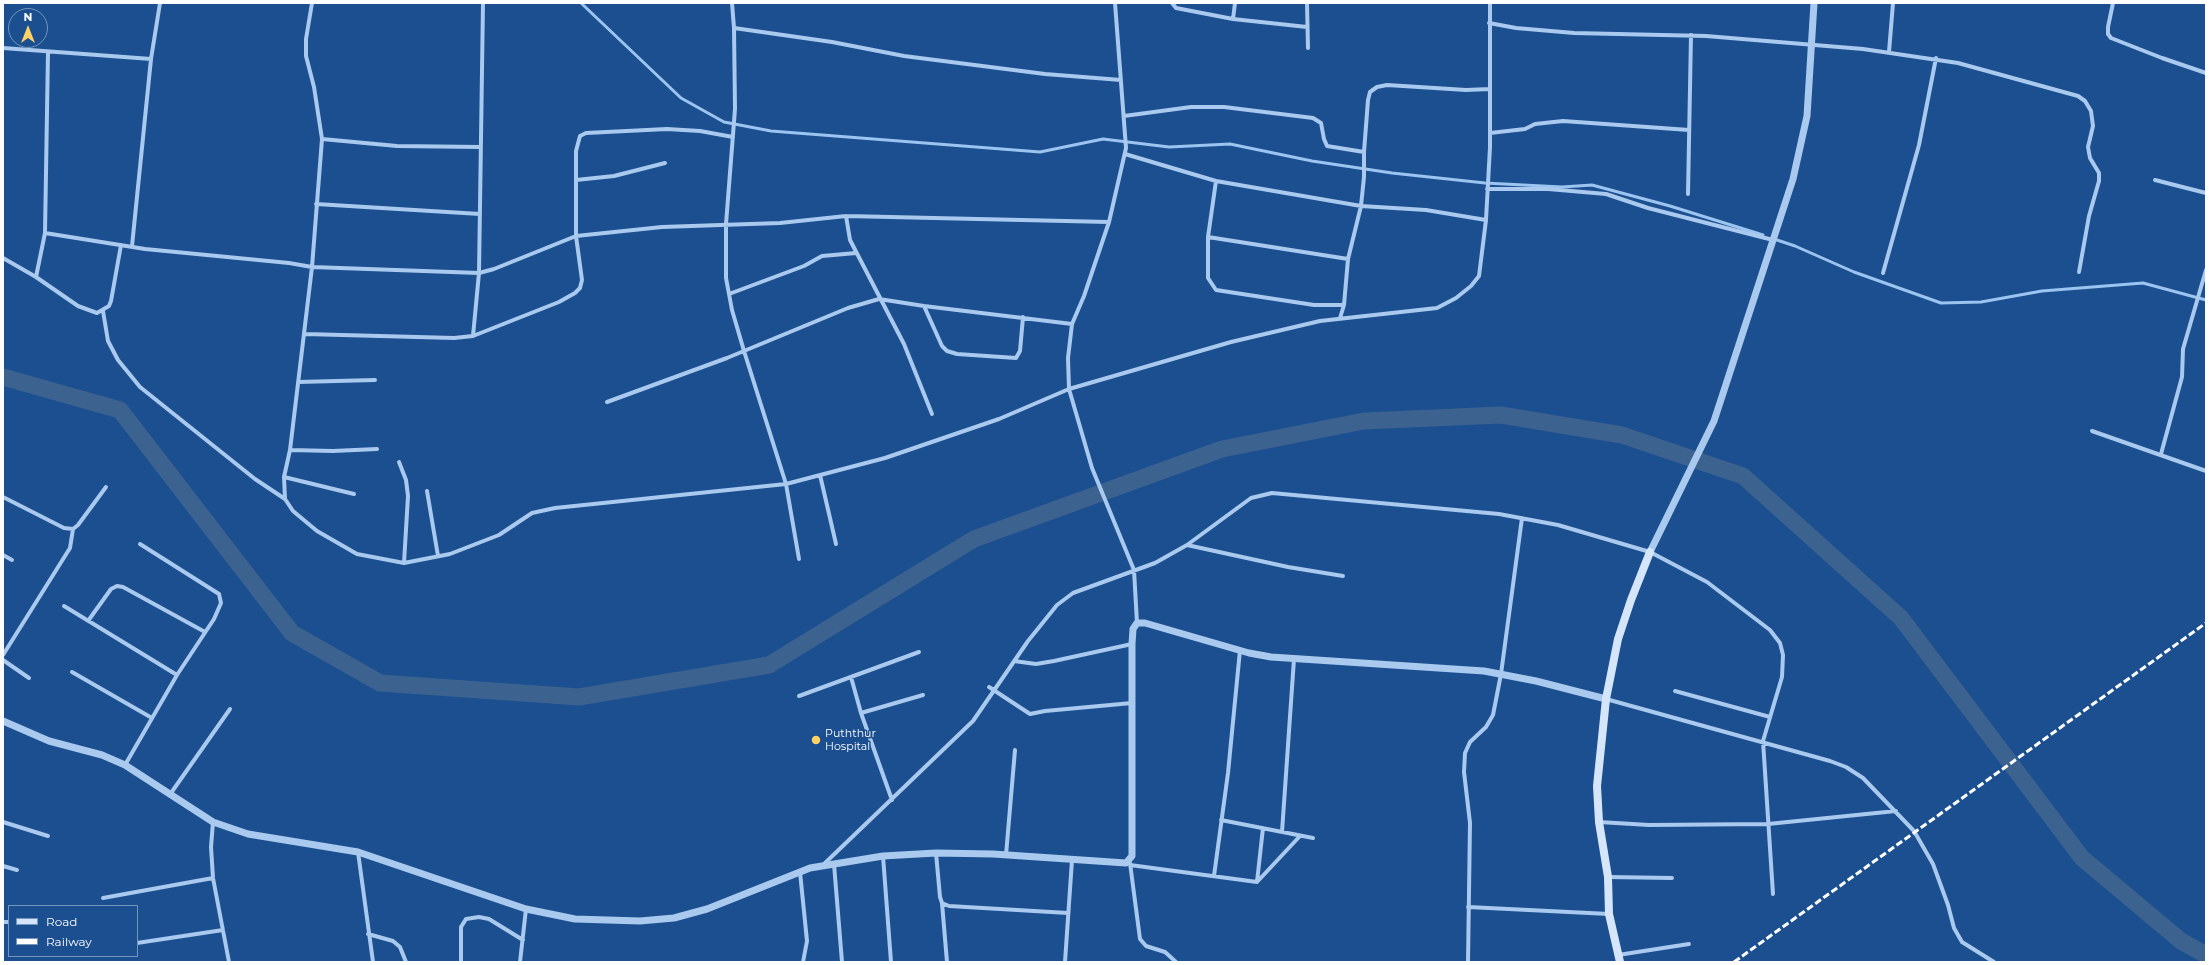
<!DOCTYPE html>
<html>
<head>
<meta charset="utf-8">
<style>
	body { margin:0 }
	#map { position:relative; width:2209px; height:965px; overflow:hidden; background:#1b4f8f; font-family:Montserrat,sans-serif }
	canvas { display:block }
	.frame { position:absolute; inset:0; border:4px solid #fff; pointer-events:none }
	.legend { position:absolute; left:8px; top:905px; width:130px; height:52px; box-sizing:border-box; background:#1b4f8f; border:1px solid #7695bc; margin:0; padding:5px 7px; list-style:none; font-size:12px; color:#fff }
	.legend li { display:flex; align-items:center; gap:8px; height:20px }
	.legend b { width:20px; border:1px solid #7695bc }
	.north { position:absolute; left:8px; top:8px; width:40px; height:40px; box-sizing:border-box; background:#1b4f8f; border:1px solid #7695bc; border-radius:50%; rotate:0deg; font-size:11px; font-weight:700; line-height:16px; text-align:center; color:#fff }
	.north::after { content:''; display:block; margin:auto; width:14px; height:18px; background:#ffd166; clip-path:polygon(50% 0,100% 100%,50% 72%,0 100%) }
</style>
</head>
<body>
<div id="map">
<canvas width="2209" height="965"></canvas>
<div class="frame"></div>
<ul class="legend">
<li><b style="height:5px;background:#d6e6fa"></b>Road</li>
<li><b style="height:5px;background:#fff"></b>Railway</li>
</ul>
<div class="north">N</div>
</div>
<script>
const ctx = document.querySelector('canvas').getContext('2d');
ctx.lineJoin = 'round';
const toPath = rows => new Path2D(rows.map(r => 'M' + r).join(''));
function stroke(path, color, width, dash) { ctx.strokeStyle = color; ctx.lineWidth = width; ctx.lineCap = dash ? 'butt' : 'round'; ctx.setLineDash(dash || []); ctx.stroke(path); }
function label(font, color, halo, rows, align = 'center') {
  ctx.font = font + ' Montserrat,sans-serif'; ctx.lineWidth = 3; ctx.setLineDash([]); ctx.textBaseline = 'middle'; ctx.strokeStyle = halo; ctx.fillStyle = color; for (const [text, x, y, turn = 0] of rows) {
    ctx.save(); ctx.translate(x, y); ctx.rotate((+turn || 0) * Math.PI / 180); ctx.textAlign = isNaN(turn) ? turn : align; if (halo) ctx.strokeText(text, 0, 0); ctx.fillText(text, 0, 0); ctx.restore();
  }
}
const stream = toPath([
	[581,3,681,98,724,122,771,131,1040,152,1103,139,1169,147,1230,144,1312,161,1392,173,1485,183,1562,187,1592,185,1670,206,1763,235],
	[1774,239,1795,246,1854,272,1941,303,1981,302,2042,291,2143,283,2206,300]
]);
const river = toPath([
	[3,377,120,410,292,633,380,683,579,697,769,665,974,539,1222,449,1364,421,1501,415,1622,435,1743,476,1901,618,2082,858,2181,941,2206,955]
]);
const minor = toPath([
	[312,3,306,39,306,56,314,87,322,139,312,267,290,450,284,477,285,499,293,511,317,531,357,554,404,563,450,554,499,535,532,513,555,508,786,484,885,458,999,419,1069,389,1231,342,1320,321,1437,308,1456,298,1471,286,1479,276,1486,220,1490,147,1490,3],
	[732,3,734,28,735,109,726,224,726,278,732,310,744,351,786,484,799,559],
	[1172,3,1176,8,1233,19,1307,27],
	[1307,3,1308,48],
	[2113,3,2108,27,2108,34,2111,38,2162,58,2206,73],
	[1233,19,1235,3],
	[1489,23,1516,28,1574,33,1706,36,1863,49,1958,63,2078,96,2085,101,2091,111,2093,126,2088,147,2090,158,2099,173,2099,181,2089,216,2079,272],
	[734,28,832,42,904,56,1045,74,1121,80],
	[3,48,151,59],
	[48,52,45,233,145,249,289,263,312,267,479,273,494,269,576,236,662,227,780,223,846,216,1109,222,1126,148,1115,3],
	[1889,52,1893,3],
	[1124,116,1191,107,1224,107,1313,118,1321,123,1324,139,1327,146,1364,152],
	[1490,133,1525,129,1535,124,1563,121,1689,130],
	[322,139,397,146,480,147],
	[1125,154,1216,181,1361,206,1426,210,1486,220],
	[576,180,614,176,665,163],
	[2155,180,2206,193],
	[1216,181,1208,237,1208,278,1216,290,1314,305,1344,305],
	[1487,189,1548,189,1606,194,1648,208,1773,240],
	[1688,194,1691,35],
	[316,204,480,214],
	[846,216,850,240,904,344,932,414],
	[1109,222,1084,296,1072,324,1068,358,1069,389,1092,468,1134,570,1137,623],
	[1208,237,1348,259],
	[132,246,151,59,160,3],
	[3,258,36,277,78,306,97,313,109,306,111,301,121,245],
	[1883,273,1919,145,1936,58],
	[36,277,45,233],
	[729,294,804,266,822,256,856,253],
	[924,306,942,346,947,351,957,354,1016,358,1020,351,1023,317],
	[103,311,108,341,118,360,140,387,255,479,285,499],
	[1340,318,1344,305,1348,259,1361,206,1364,177,1364,152,1368,100,1370,92,1377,87,1387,85,1466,90,1490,89],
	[305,334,454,338,473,336,559,302,575,293,580,288,582,280,576,236,576,151,580,136,586,133,667,129,700,131,733,137],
	[473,336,479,273,483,3],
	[298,382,375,380],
	[607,402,727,358,848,308,879,299,924,306,1072,324],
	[2092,431,2206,471],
	[290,450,333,451,377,449],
	[2161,454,2182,377,2183,349,2206,270],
	[399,462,406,480,408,496,404,563],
	[820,475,836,544],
	[284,477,354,494],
	[427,491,438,556],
	[3,497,64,528,73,529,78,525,106,487],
	[1187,545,1288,567,1343,576],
	[3,555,12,560],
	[64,606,177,675],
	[88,621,111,589,117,586,123,587,205,632],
	[3,655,70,548,73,529],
	[3,660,29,678],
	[1014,661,1036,664,1054,661,1132,644],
	[72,672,152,718],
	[851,677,861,713,892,800],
	[989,687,1030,714,1045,711,1132,703],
	[1675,691,1770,717],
	[799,696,919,652],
	[1606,699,1830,761,1846,767,1863,778,1914,831,1933,864,1948,905,1954,928,1962,942,1994,962],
	[861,713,923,695],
	[125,765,177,675,214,619,221,603,219,594,140,544],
	[171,793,230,709],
	[1221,820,1313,838],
	[3,822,48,836],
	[213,822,211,847,213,878,229,962],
	[1599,822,1649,825,1768,824,1896,811],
	[1282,832,1294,659],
	[358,852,373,962],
	[936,853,940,897,942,903,949,906,1068,913],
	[1006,855,1015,750],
	[883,856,891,962],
	[1130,863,1140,939,1146,946,1165,952,1176,962],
	[824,864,973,721,1028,641,1057,605,1073,593,1155,563,1187,545,1251,498,1272,493,1499,514,1558,525,1650,552,1707,582,1770,630,1780,643,1783,655,1782,677,1763,741,1773,894],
	[834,864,842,962],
	[1130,865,1257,882,1300,836],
	[3,866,17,870],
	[800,872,807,941,803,962],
	[1214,876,1228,773,1240,650],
	[1608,877,1672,878],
	[1257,882,1263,828],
	[103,898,213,878],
	[942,903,947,962],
	[1468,907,1609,914],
	[3,922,9,922],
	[368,934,393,941,400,947,406,962],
	[137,943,223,930],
	[1618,955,1689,944],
	[461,962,461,927,466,919,479,917,489,919,523,940],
	[520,962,526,909],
	[1065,962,1072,860],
	[1468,962,1470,823,1464,772,1465,753,1470,742,1486,727,1493,715,1501,674,1522,518]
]);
const tertiary = toPath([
	[1650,552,1714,421,1793,179,1807,116,1814,3],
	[3,721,49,741,102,755,125,765,213,822,248,834,358,852,526,909,575,919,640,921,674,918,707,909,810,868,883,856,936,853,993,854,1126,863,1132,856,1132,644,1133,629,1137,623,1145,623,1249,653,1271,657,1484,671,1536,681,1606,699]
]);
const secondary = toPath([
	[1620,962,1609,914,1608,877,1599,822,1597,786,1606,699,1618,639,1631,600,1650,552]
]);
const rail = toPath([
	[1734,962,2206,623]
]);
const markers = [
	[816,740,5,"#ffd166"]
];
const poiNames = [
	["Puththur",825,734],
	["Hospital",825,747]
];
stroke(stream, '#9cc4f0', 3);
stroke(river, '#3c6290', 17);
stroke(minor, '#a9c9ee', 4);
stroke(tertiary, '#a9c9ee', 7);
stroke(secondary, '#d6e6fa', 8);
stroke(rail, '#fff', 3, [7, 3]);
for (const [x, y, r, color] of markers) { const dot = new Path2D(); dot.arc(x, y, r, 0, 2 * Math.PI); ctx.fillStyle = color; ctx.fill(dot); stroke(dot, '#1b4f8f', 1.5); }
label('11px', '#fff', '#1b4f8f', poiNames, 'left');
</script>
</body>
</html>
